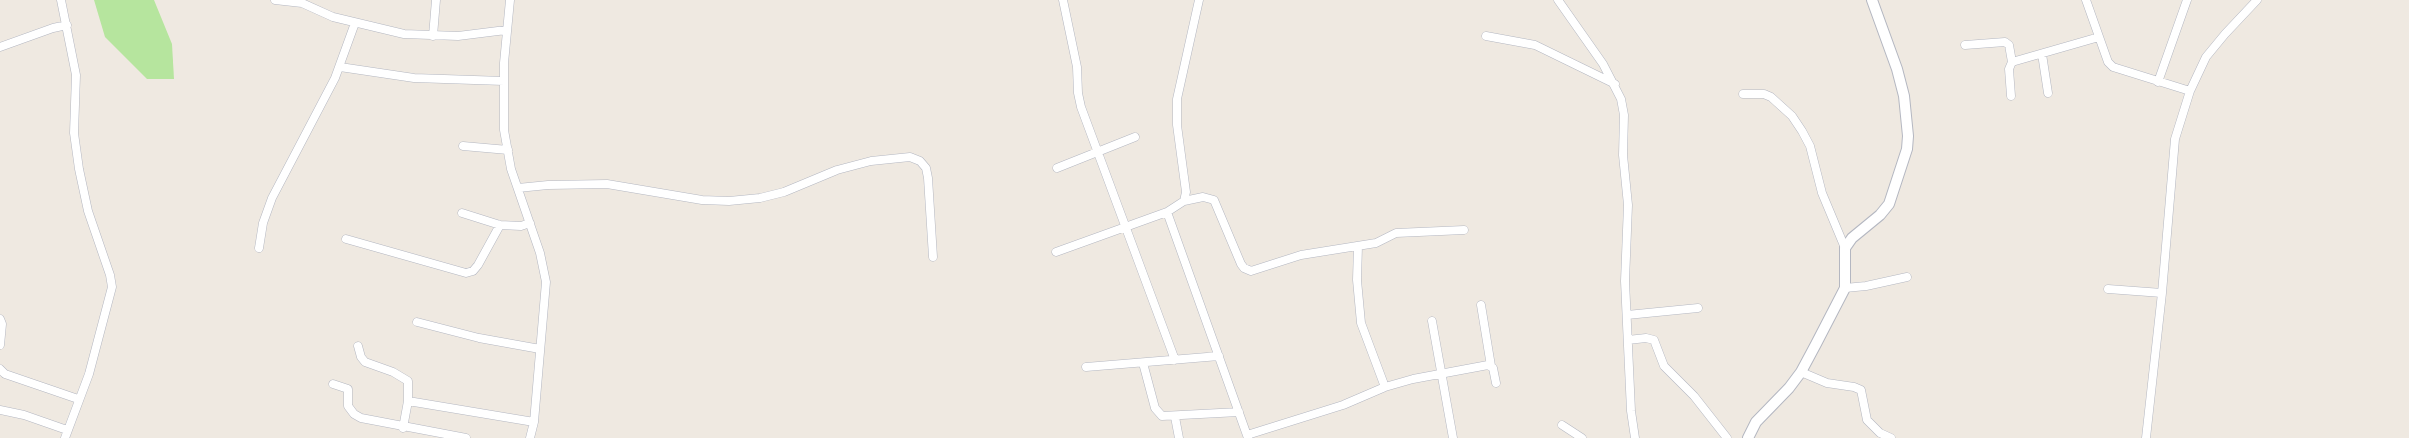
<!DOCTYPE html>
<html>
<head>
<meta charset="utf-8">
<style>
	body { margin:0 }
	canvas { display:block; background:#efe9e1 }
</style>
</head>
<body>
<canvas width="2409" height="438"></canvas>
<script>
const ctx = document.querySelector('canvas').getContext('2d');
ctx.lineJoin = 'round';
function fillPath(path, color) { ctx.fillStyle = color; ctx.fill(path, 'evenodd'); }
const toPath = rows => new Path2D(rows.map(r => 'M' + r).join(''));
function stroke(path, color, width, dash) { ctx.strokeStyle = color; ctx.lineWidth = width; ctx.lineCap = dash ? 'butt' : 'round'; ctx.setLineDash(dash || []); ctx.stroke(path); }
const green = toPath([
	[94,0,154,0,172,44,174,79,147,79,105,37]
]);
const minor = toPath([
	[61,0,76,75,74,133,79,169,88,211,110,275,112,287,89,374,65,438],
	[275,0,302,3,333,17,404,34,458,36,506,30],
	[510,0,504,63,504,130,511,169,540,253,546,282,534,422,530,438],
	[1063,0,1077,67,1078,93,1081,107,1175,360],
	[1558,0,1603,64,1621,99,1624,115,1623,155,1628,205,1625,281,1631,411,1635,438],
	[2086,0,2108,62,2113,67,2190,91],
	[433,36,436,0],
	[1486,36,1535,45,1615,84],
	[1965,45,2005,42,2009,45,2012,62],
	[0,47,53,28,67,25],
	[2042,54,2048,93],
	[340,67,414,78,504,81],
	[2158,82,2187,0],
	[1743,94,1764,94,1771,97,1792,116,1802,131,1810,146,1822,193,1845,248],
	[2011,96,2009,69,2012,62,2099,37],
	[463,146,508,150],
	[1057,168,1135,137],
	[518,188,548,185,607,184,702,200,729,201,760,198,784,192,837,170,871,161,910,157,920,161,926,168,928,178,933,257],
	[1184,201,1203,197,1214,200,1241,264,1244,268,1251,271,1301,255,1376,243,1396,233,1464,230],
	[1167,212,1248,438],
	[462,213,500,225,521,226,530,223],
	[346,239,466,273,473,271,478,265,500,225],
	[1358,246,1357,280,1361,323,1385,387],
	[259,248,263,223,272,198,335,78,355,23],
	[1056,252,1167,212,1184,201,1186,192,1177,125,1177,99,1199,0],
	[1845,288,1866,286,1907,277],
	[2108,289,2162,293],
	[1481,305,1491,366],
	[1627,315,1698,308],
	[0,319,2,324,0,345],
	[1432,321,1453,438],
	[417,322,479,338,540,349],
	[1628,340,1646,338,1654,340,1664,366,1694,396,1727,438],
	[358,346,361,357,365,362,393,372,408,381,408,401,403,428],
	[1143,363,1155,408,1162,416,1239,412],
	[1086,367,1219,356],
	[0,369,5,374,78,399],
	[1801,372,1827,383,1854,387,1861,390,1867,420,1880,433,1891,438],
	[333,384,348,389,348,406,354,414,361,418,466,438],
	[408,401,534,422],
	[0,410,24,415,67,430],
	[1175,417,1179,438],
	[1562,425,1582,438],
	[1247,435,1343,405,1385,387,1413,379,1488,365,1493,368,1496,383],
	[2146,438,2162,293,2175,139,2190,91,2206,57,2225,34,2257,0]
]);
const tertiary = toPath([
	[1748,438,1756,422,1789,388,1801,372,1816,344,1845,288,1845,248,1852,238,1880,215,1889,204,1907,149,1908,136,1904,96,1897,69,1872,0]
]);
fillPath(green, '#b6e59e');
stroke(minor, '#b4b7c1', 9);
stroke(tertiary, '#b4b7c1', 12);
stroke(minor, '#fff', 8);
stroke(tertiary, '#fff', 10);
</script>
</body>
</html>
